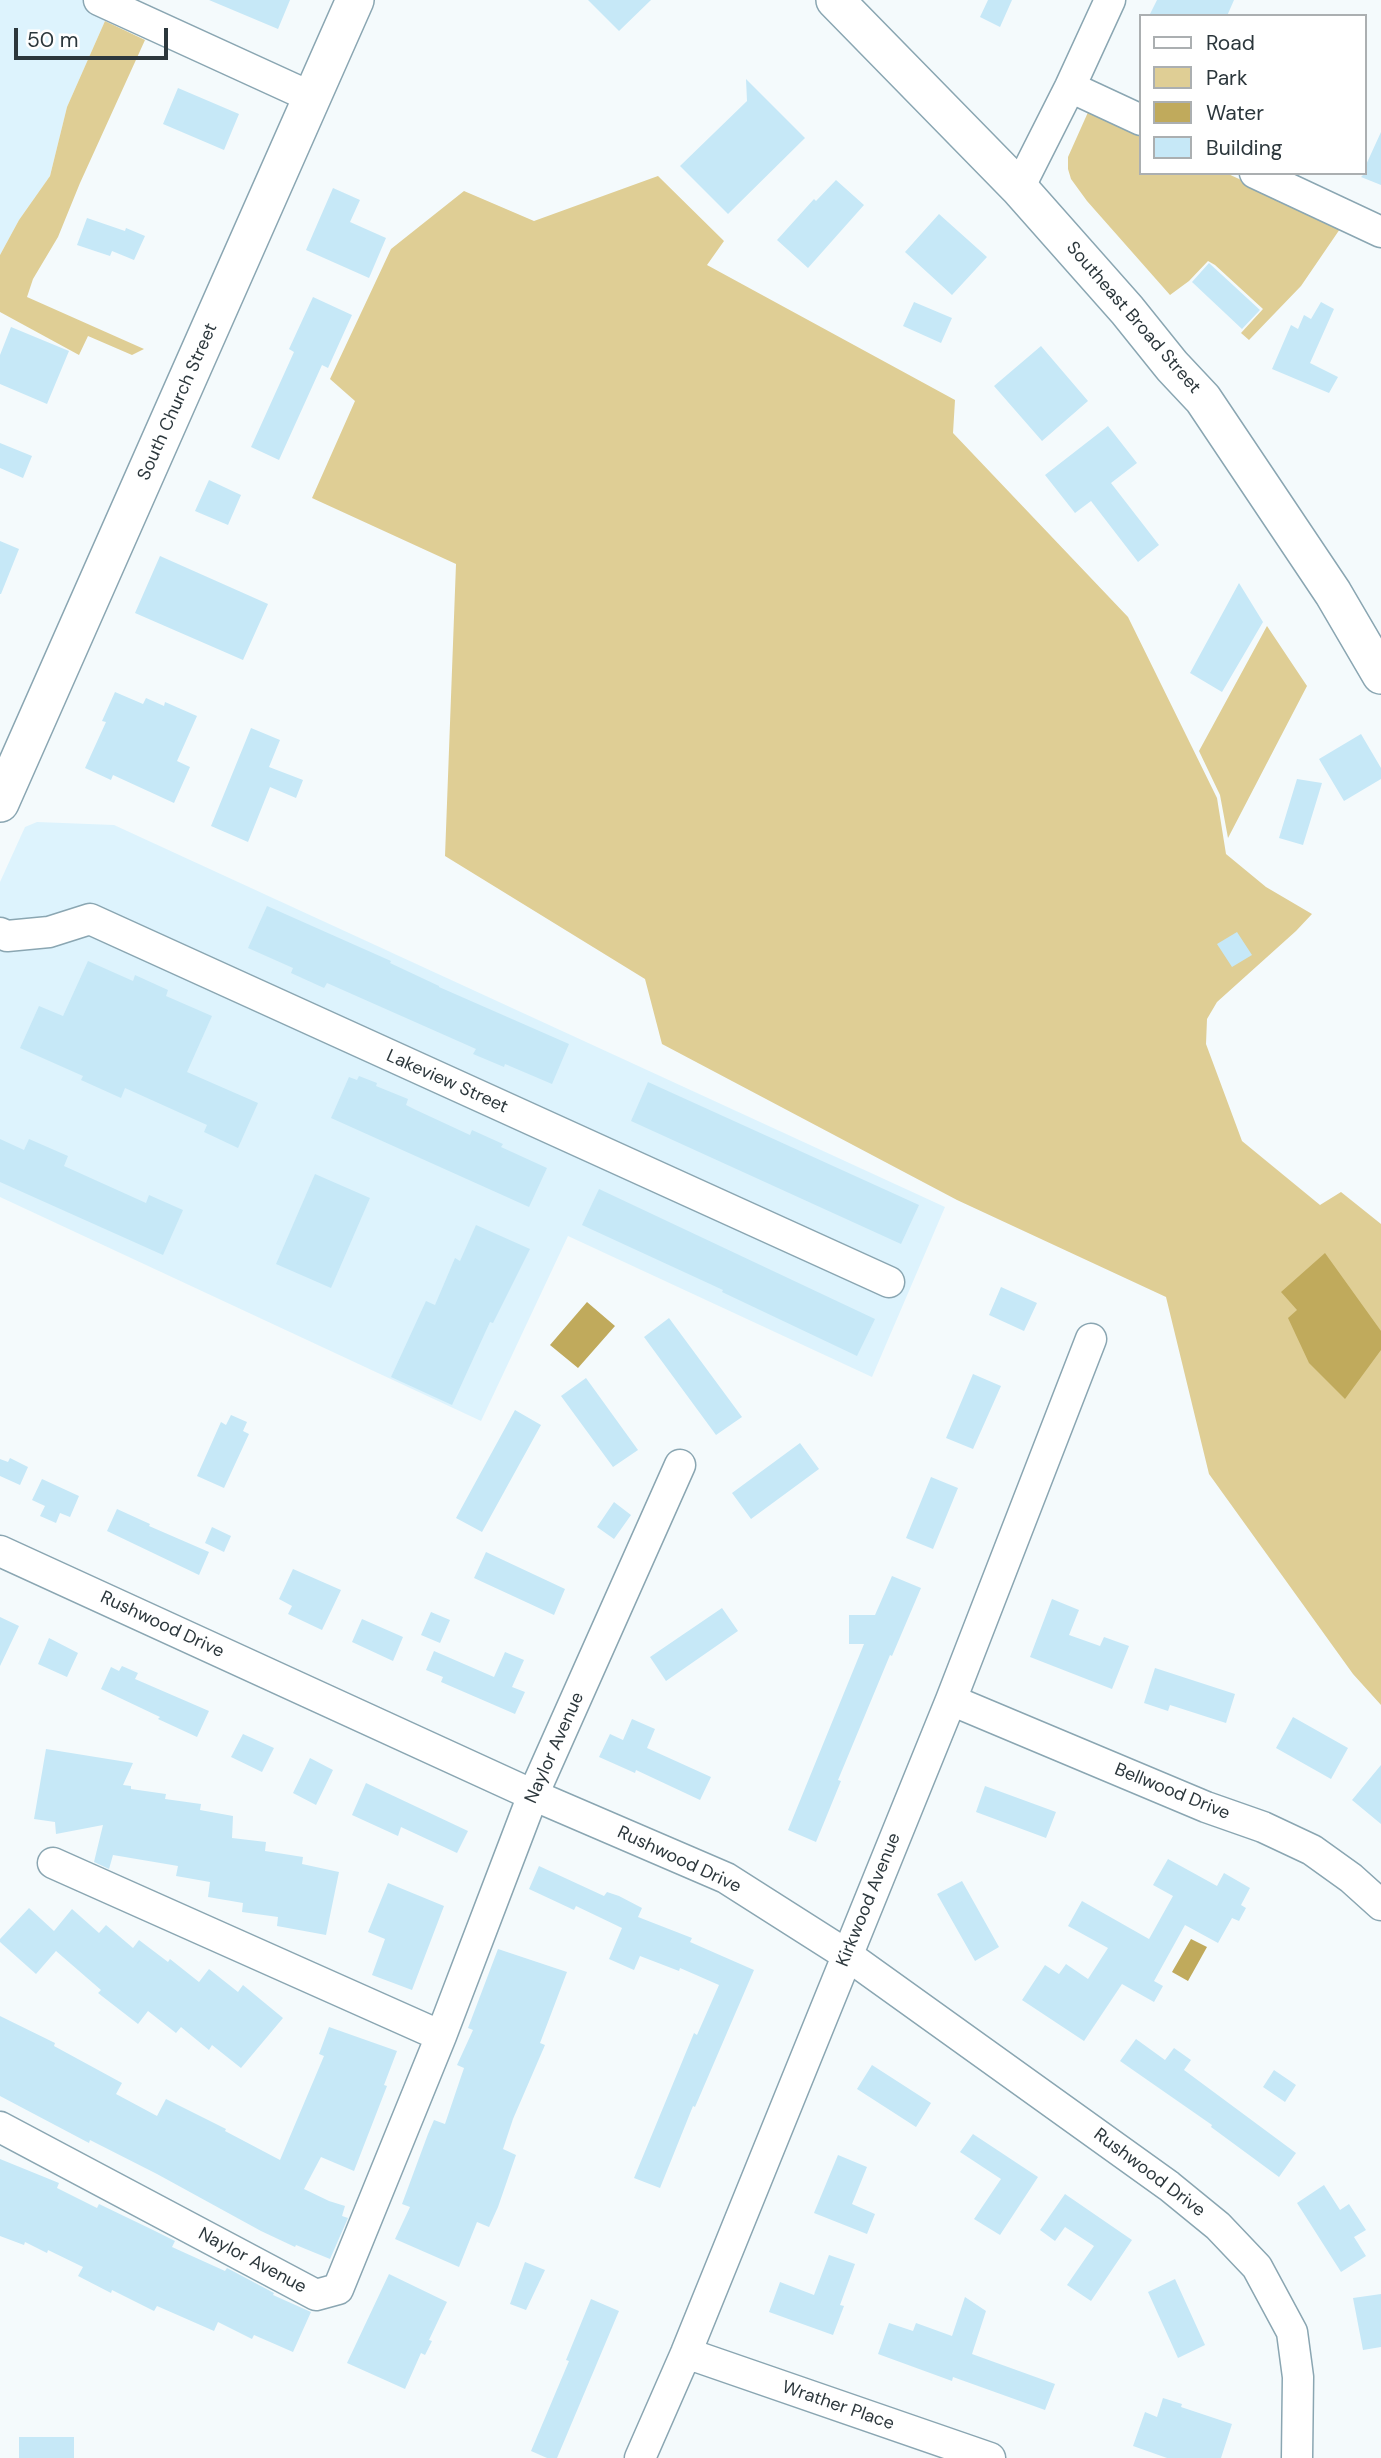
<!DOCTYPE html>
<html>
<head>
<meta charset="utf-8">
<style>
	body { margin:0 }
	#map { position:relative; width:1381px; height:2458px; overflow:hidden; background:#f4fafc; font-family:"DM Sans",sans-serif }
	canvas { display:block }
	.legend { position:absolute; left:1139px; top:14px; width:228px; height:161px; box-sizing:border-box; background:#fff; border:2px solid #abafb1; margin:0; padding:9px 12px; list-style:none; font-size:21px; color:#2c373c }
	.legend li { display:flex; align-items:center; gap:14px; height:35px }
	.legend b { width:35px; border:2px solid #abafb1 }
	.scale { position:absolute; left:14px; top:28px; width:154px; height:32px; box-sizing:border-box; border:4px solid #2c373c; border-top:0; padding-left:9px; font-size:21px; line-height:24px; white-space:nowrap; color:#2c373c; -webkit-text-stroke:5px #fff; paint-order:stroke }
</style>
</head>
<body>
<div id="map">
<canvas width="1381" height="2458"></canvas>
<ul class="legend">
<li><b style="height:9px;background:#fff"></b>Road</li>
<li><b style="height:19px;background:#dfce95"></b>Park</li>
<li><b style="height:19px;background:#c0aa5c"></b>Water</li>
<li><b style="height:19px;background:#c6e8f7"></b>Building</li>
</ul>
<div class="scale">50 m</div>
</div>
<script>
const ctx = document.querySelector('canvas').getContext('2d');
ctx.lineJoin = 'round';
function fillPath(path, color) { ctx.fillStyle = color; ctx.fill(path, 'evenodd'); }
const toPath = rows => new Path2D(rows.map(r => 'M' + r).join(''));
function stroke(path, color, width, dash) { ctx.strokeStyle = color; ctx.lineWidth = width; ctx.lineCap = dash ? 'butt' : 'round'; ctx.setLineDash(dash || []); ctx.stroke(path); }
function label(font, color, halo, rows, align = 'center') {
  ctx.font = font + ' "DM Sans",sans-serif'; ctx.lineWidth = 6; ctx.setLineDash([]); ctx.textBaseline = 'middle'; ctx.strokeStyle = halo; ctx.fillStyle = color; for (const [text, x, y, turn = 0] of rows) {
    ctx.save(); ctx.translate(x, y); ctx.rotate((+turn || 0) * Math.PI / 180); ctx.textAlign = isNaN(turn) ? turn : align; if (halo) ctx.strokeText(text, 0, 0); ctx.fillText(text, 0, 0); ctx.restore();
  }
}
const built = toPath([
	[0,0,105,0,105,21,67,107,50,176,19,220,0,255],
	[37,822,114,825,945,1207,872,1377,568,1236,481,1421,0,1197,0,882,25,827]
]);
const green = toPath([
	[105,21,145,40,80,183,58,237,33,279,27,297,144,349,132,355,88,336,79,355,0,312,0,255,19,220,50,176,67,107],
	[1089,110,1141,129,1141,173,1226,173,1342,226,1301,286,1249,340,1241,333,1263,309,1215,265,1208,261,1189,281,1170,295,1087,201,1071,179,1068,169,1068,157],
	[658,176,724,241,707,265,955,400,953,433,1128,617,1217,798,1226,854,1266,887,1312,914,1296,931,1217,1002,1207,1019,1206,1044,1242,1141,1320,1205,1341,1192,1381,1224,1381,1705,1353,1674,1209,1474,1166,1297,957,1200,662,1044,645,979,445,856,456,564,312,498,355,401,330,379,391,249,464,191,534,221],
	[1267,626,1307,686,1228,838,1220,795,1199,751]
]);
const water = toPath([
	[1325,1253,1381,1331,1381,1350,1345,1399,1309,1363,1288,1318,1297,1310,1281,1292],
	[587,1302,615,1326,578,1368,550,1345],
	[1191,1939,1207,1947,1188,1981,1172,1972]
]);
const building = toPath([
	[209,0,290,0,278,29],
	[588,0,651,0,619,31],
	[988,0,1012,0,1000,27,980,17],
	[1157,0,1234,0,1227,16,1149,16],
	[746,79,805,138,728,214,680,166,747,101],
	[178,88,239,114,224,150,163,124],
	[1381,132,1381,185,1361,177,1365,173,1365,167],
	[836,180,864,205,808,268,777,240,814,199,816,201],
	[333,188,360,200,350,222,386,238,369,278,306,250],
	[939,214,987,257,952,295,905,252],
	[87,218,125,231,126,228,145,236,134,260,112,251,110,256,77,245],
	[1209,263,1260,310,1242,329,1192,282],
	[313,297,352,315,328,368,322,365,279,460,251,447,294,352,289,349],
	[914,302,952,318,941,343,903,326],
	[1321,302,1334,309,1310,363,1338,377,1329,393,1272,369,1291,325,1298,329,1304,315,1311,319],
	[11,327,69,351,47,404,0,384,0,355],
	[1041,346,1088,401,1042,441,994,386],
	[1108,426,1137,463,1111,483,1159,545,1138,562,1091,501,1075,513,1045,475],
	[0,443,32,456,23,478,0,468],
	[209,480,241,495,228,525,195,511],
	[0,541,19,549,1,594,0,594],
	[160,556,268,604,243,660,135,613],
	[1239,583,1263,622,1222,692,1190,673],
	[115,692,143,704,146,698,164,706,165,702,197,716,177,761,190,767,174,803,113,775,111,780,85,768,106,722,102,721],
	[251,728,280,740,269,767,303,780,296,798,270,787,248,842,211,826],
	[1361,734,1381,768,1381,779,1344,801,1319,759],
	[1297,779,1322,783,1303,845,1279,838],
	[267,906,391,961,390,963,439,986,439,987,569,1044,552,1084,505,1064,504,1067,473,1054,476,1049,327,983,324,988,291,973,293,968,248,948],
	[1237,932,1252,955,1232,967,1217,944],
	[88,961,133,981,135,975,168,990,166,996,212,1016,187,1072,258,1103,238,1148,204,1132,207,1125,125,1088,121,1098,81,1080,83,1076,20,1048,39,1006,63,1016],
	[359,1076,377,1083,376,1086,408,1099,406,1105,416,1110,470,1135,472,1130,503,1144,501,1147,547,1168,529,1207,331,1118,349,1077,357,1080],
	[648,1082,919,1205,901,1244,631,1121],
	[0,1139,24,1150,29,1139,68,1156,64,1166,146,1203,149,1195,183,1210,163,1255,0,1182],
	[315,1174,370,1198,331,1288,276,1264],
	[599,1189,875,1319,857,1356,722,1292,723,1290,582,1225],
	[476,1225,530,1249,493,1323,490,1322,452,1405,391,1377,426,1301,435,1305,455,1258,460,1261],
	[1001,1287,1037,1303,1024,1331,989,1315],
	[669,1318,742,1417,716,1435,644,1337],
	[973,1374,1001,1386,973,1449,946,1438],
	[586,1378,638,1450,613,1467,561,1396],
	[515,1410,541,1425,482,1532,456,1518],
	[231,1415,247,1422,243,1431,249,1434,224,1488,197,1476,221,1422,226,1425],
	[800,1443,819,1469,751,1519,732,1493],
	[10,1458,28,1467,20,1485,0,1476,0,1459,8,1462],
	[931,1477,958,1488,933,1549,906,1538],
	[42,1479,79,1496,70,1517,60,1513,56,1523,40,1516,45,1506,32,1500],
	[614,1502,631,1515,614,1539,597,1527],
	[117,1509,150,1524,149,1526,209,1552,199,1575,107,1531],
	[212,1527,231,1536,224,1552,205,1543],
	[486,1552,565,1589,554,1615,474,1578],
	[293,1569,341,1590,322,1630,288,1614,292,1606,279,1599],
	[892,1576,921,1588,892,1656,890,1655,838,1780,841,1781,816,1842,788,1830,864,1644,849,1644,849,1615,875,1615],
	[1052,1599,1079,1610,1069,1635,1100,1646,1104,1637,1129,1646,1112,1689,1030,1657],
	[722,1608,738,1631,666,1681,650,1657],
	[431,1612,450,1620,440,1643,421,1635],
	[0,1617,19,1626,0,1666],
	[362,1619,403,1637,393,1661,352,1642],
	[49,1638,78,1653,67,1677,38,1664],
	[434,1651,494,1677,505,1652,524,1660,512,1687,525,1692,515,1714,441,1682,443,1677,426,1670],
	[122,1666,138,1673,135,1679,209,1711,197,1737,158,1719,160,1717,101,1689,111,1667,119,1671],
	[1155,1668,1235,1694,1226,1723,1170,1705,1168,1711,1144,1703],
	[1293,1717,1348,1748,1331,1779,1276,1748],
	[632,1719,655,1729,647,1748,711,1777,700,1800,636,1770,635,1773,599,1757,610,1734,623,1740],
	[243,1734,274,1748,262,1772,231,1757],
	[46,1749,133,1763,123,1785,131,1786,131,1789,166,1794,165,1799,201,1804,200,1810,233,1816,232,1838,266,1842,265,1851,303,1857,302,1864,339,1872,326,1935,277,1926,278,1917,242,1912,243,1903,208,1897,210,1882,176,1876,178,1866,113,1855,109,1869,94,1862,103,1825,56,1834,55,1822,34,1819],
	[310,1758,333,1770,316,1805,293,1793],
	[1381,1765,1381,1824,1352,1800],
	[366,1783,468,1831,457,1853,401,1827,398,1836,352,1815],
	[985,1786,1056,1812,1046,1838,976,1812],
	[1168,1859,1217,1886,1224,1873,1250,1888,1241,1905,1246,1908,1239,1921,1232,1918,1218,1943,1185,1925,1154,1981,1163,1986,1154,2002,1122,1984,1084,2041,1022,2000,1045,1965,1059,1974,1066,1964,1088,1979,1108,1948,1068,1926,1082,1901,1149,1939,1173,1896,1153,1885],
	[539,1866,604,1896,607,1892,619,1896,642,1908,638,1917,692,1938,690,1942,754,1970,695,2107,693,2106,660,2188,634,2178,694,2033,697,2035,719,1985,680,1968,679,1971,640,1956,634,1970,609,1959,622,1928,576,1906,574,1910,529,1889],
	[962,1881,999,1947,975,1961,937,1894],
	[388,1883,444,1906,412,1990,372,1975,385,1939,368,1932],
	[29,1908,54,1931,72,1909,99,1933,106,1925,133,1948,139,1940,168,1962,170,1959,199,1982,209,1969,238,1992,243,1985,283,2018,241,2068,212,2045,209,2050,181,2027,176,2033,148,2011,138,2024,98,1993,101,1990,56,1951,36,1974,0,1942,0,1939],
	[498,1949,567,1972,540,2043,545,2045,513,2119,503,2149,516,2155,498,2207,489,2227,477,2222,459,2267,395,2239,410,2207,402,2204,428,2134,434,2120,445,2124,464,2068,457,2065,473,2030,468,2028],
	[0,2016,55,2043,54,2046,122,2083,116,2094,157,2116,166,2099,226,2129,225,2131,280,2160,324,2056,319,2054,329,2027,397,2051,384,2085,387,2086,354,2171,321,2157,304,2189,329,2201,345,2206,342,2216,348,2218,330,2259,296,2245,295,2247,261,2231,157,2174,90,2140,89,2143,0,2096],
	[1136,2039,1165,2060,1174,2048,1191,2060,1184,2070,1296,2153,1279,2177,1211,2127,1212,2125,1120,2061],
	[872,2065,931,2103,916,2127,857,2089],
	[1274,2070,1296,2085,1285,2102,1263,2087],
	[973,2134,1038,2177,1000,2235,974,2219,1001,2179,960,2152],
	[838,2155,867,2167,852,2204,875,2214,867,2234,814,2213],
	[0,2159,59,2183,57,2188,97,2208,99,2204,153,2230,175,2241,172,2247,225,2271,227,2268,274,2293,273,2295,311,2312,293,2352,254,2335,252,2339,218,2322,214,2331,157,2306,154,2311,112,2290,111,2293,78,2276,83,2267,48,2250,47,2253,25,2242,24,2245,0,2236],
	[1324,2185,1340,2210,1349,2204,1366,2230,1354,2237,1366,2256,1341,2272,1297,2203],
	[1065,2194,1132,2240,1091,2301,1067,2285,1094,2246,1065,2227,1055,2241,1040,2230],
	[829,2255,855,2264,840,2305,844,2306,833,2335,769,2312,780,2282,814,2295],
	[525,2262,545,2270,526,2310,510,2304],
	[389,2274,447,2302,429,2340,432,2341,425,2355,421,2353,405,2389,347,2363],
	[1175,2279,1205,2345,1178,2358,1148,2292],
	[1381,2294,1381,2347,1363,2350,1353,2298],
	[965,2297,986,2311,972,2354,1055,2384,1045,2410,953,2377,952,2381,878,2354,889,2323,913,2331,916,2323,952,2336],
	[591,2299,619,2311,557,2458,547,2458,531,2451,569,2361,566,2360],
	[1163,2398,1182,2404,1181,2407,1232,2424,1221,2458,1167,2458,1133,2446,1145,2412,1157,2417],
	[19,2437,74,2437,74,2458,19,2458]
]);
const minor = toPath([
	[99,0,311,97],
	[1070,87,1141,120],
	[1255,173,1381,232],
	[1019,188,1070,87,1110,0],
	[0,933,7,936,49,932,90,919,889,1282],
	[0,1551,533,1795,726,1878,847,1955,1169,2186,1218,2226,1257,2267,1292,2332,1298,2377,1297,2458],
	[951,1700,1206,1807,1263,1827,1312,1850,1351,1878,1381,1905],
	[53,1863,441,2036],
	[0,2127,316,2295,338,2289,441,2036,533,1795,680,1465],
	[686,2353,990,2458],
	[640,2458,686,2353,951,1700,1091,1339]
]);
const major = toPath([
	[835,0,1019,188,1127,310,1172,366,1203,399,1333,593,1381,675],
	[0,803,355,0]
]);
const streetNames = [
	["Southeast Broad Street",1133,318,49],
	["South Church Street",178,402,-66],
	["Lakeview Street",447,1082,24],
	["Rushwood Drive",162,1625,25],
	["Naylor Avenue",555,1748,-66],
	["Bellwood Drive",1172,1792,22],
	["Rushwood Drive",679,1860,25],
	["Kirkwood Avenue",869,1900,-68],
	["Rushwood Drive",1149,2173,37],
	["Naylor Avenue",252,2261,28],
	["Wrather Place",838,2406,19]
];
fillPath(built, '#ddf3fd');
fillPath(green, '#dfce95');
fillPath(water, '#c0aa5c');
fillPath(building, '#c6e8f7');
stroke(minor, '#8aa6b2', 33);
stroke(major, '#8aa6b2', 40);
stroke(minor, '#fff', 30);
stroke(major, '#fff', 37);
label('18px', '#2c373c', '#fff', streetNames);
</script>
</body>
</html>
